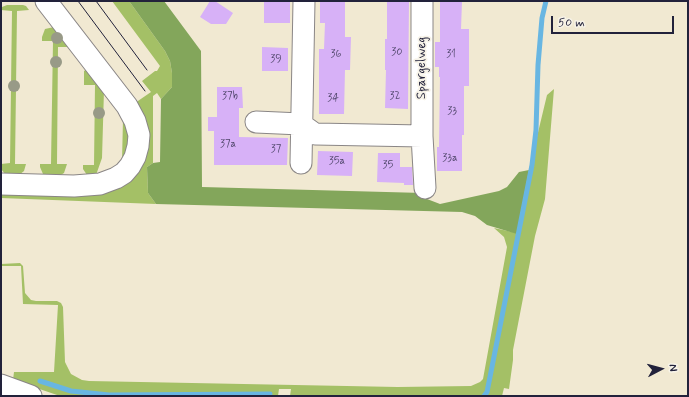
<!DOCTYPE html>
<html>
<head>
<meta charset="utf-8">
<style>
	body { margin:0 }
	#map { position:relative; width:689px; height:397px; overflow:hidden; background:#f1e9d2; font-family:Mynerve,sans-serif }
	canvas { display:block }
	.frame { position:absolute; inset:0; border:2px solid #22223b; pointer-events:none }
	.north { position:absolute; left:641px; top:349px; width:40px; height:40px; -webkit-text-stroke:3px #f7f3e8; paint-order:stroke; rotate:84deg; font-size:11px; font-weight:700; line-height:16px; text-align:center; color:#22223b }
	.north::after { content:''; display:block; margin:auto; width:14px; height:18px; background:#22223b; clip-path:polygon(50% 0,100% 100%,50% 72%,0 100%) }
	.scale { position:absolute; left:551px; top:16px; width:123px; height:18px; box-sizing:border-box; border:2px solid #22223b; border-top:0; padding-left:5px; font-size:12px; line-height:14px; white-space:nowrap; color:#22223b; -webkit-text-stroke:3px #f7f3e8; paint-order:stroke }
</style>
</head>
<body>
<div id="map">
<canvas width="689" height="397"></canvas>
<div class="frame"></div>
<div class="north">N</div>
<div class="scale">50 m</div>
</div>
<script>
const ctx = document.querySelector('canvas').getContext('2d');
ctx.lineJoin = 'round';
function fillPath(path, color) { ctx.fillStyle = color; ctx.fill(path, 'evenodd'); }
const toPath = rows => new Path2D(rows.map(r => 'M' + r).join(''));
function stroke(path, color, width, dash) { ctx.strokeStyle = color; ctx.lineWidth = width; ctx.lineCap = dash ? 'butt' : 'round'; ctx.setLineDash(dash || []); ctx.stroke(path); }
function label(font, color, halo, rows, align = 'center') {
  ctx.font = font + ' Mynerve,sans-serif'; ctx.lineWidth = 3.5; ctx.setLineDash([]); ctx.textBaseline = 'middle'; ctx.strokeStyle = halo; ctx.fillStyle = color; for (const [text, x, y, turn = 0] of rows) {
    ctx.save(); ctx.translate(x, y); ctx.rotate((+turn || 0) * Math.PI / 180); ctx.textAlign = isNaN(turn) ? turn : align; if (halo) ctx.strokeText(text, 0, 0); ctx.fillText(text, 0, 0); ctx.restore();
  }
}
const green = toPath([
	[112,1,129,1,165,51,170,61,172,73,172,87,161,99,157,93,153,96,153,163,147,167,148,193,156,204,1,198,1,194,90,195,101,194,120,187,135,103,151,92,142,81,155,71,157,71,160,66],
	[7,5,23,5,26,6,29,10,17,11,15,164,26,164,24,171,19,175,6,175,1,169,1,164,10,163,12,11,1,10,2,7],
	[54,27,69,47,58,47,57,164,67,164,64,173,59,176,46,175,43,174,40,167,40,164,51,164,53,41,42,41,42,37,45,29],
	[87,69,104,90,102,158,96,175,87,175,83,169,83,165,94,165,95,85,84,85,84,71],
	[554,89,545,199,535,236,513,350,513,360,509,389,504,388,502,396,290,396,291,389,279,389,278,396,60,396,13,380,14,372,54,372,58,305,23,304,21,266,1,266,1,264,20,263,23,266,25,293,31,300,36,301,57,301,61,303,63,307,65,362,71,374,82,380,89,381,398,387,471,386,480,382,483,379,507,247,504,237,494,228,517,233,529,170,547,95],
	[123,119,128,126,130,144,122,161]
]);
const forest = toPath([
	[129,1,164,1,201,51,202,187,423,193,427,199,440,204,499,191,507,187,519,172,529,170,517,234,487,225,475,216,462,212,156,204,148,193,147,167,153,163,160,162,161,99,172,87,172,73,170,61,165,51]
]);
const stream = toPath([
	[40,381,71,391,109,395,270,394],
	[484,396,487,392,532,165,536,130,538,65,542,18,546,1]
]);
const building = toPath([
	[210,1,215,1,233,13,226,24,211,24,200,17],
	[264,1,290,1,290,23,264,23],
	[320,1,345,1,345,37,351,37,350,70,345,70,344,114,319,114,319,49,324,49,325,23,320,23],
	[387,1,409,1,408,109,385,108,386,70,385,70,385,39,387,39],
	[440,1,462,1,461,29,469,29,469,86,464,86,464,135,462,135,462,171,437,171,437,147,439,147,440,77,439,77,439,67,435,67,435,42,440,42],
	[262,47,288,48,288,71,262,71],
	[217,87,242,87,243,108,239,108,239,137,288,138,287,165,214,165,214,131,208,131,208,117,217,117],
	[318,151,353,152,352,176,317,175],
	[378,153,400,153,400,167,412,167,413,185,404,185,404,183,377,182]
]);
const minor = toPath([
	[422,1,422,136,425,188],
	[256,122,301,124,315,134,422,136],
	[301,163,304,1],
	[1,184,74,186,100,184,116,178,124,173,130,166,135,157,138,146,139,135,135,121,127,106,46,1],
	[1,385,31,396]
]);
const tram = toPath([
	[78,1,145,91],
	[96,1,147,70]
]);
const trees = [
	[57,38],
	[56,62],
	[14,86],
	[99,113]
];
const numberNames = [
	["30",397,53],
	["36",336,55],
	["31",451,55],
	["39",276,60],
	["37b",230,97],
	["32",395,97],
	["34",333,99],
	["33",452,112],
	["37a",228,145],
	["37",276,150],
	["33a",450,159],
	["35a",337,162],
	["35",388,166]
];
const streetNames = [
	["Spargelweg",422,68,-90]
];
fillPath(green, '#a4c066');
fillPath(forest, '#83a65b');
stroke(stream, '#68b6e2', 5);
fillPath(building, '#d7b1f7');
stroke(minor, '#8a8686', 23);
stroke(minor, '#fff', 21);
stroke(tram, '#22223b', 1);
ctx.fillStyle = '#989a87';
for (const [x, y] of trees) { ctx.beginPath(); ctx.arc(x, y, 6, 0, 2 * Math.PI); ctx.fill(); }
label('11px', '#4f466a', null, numberNames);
label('13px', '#22223b', '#f7f3e8', streetNames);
</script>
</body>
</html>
